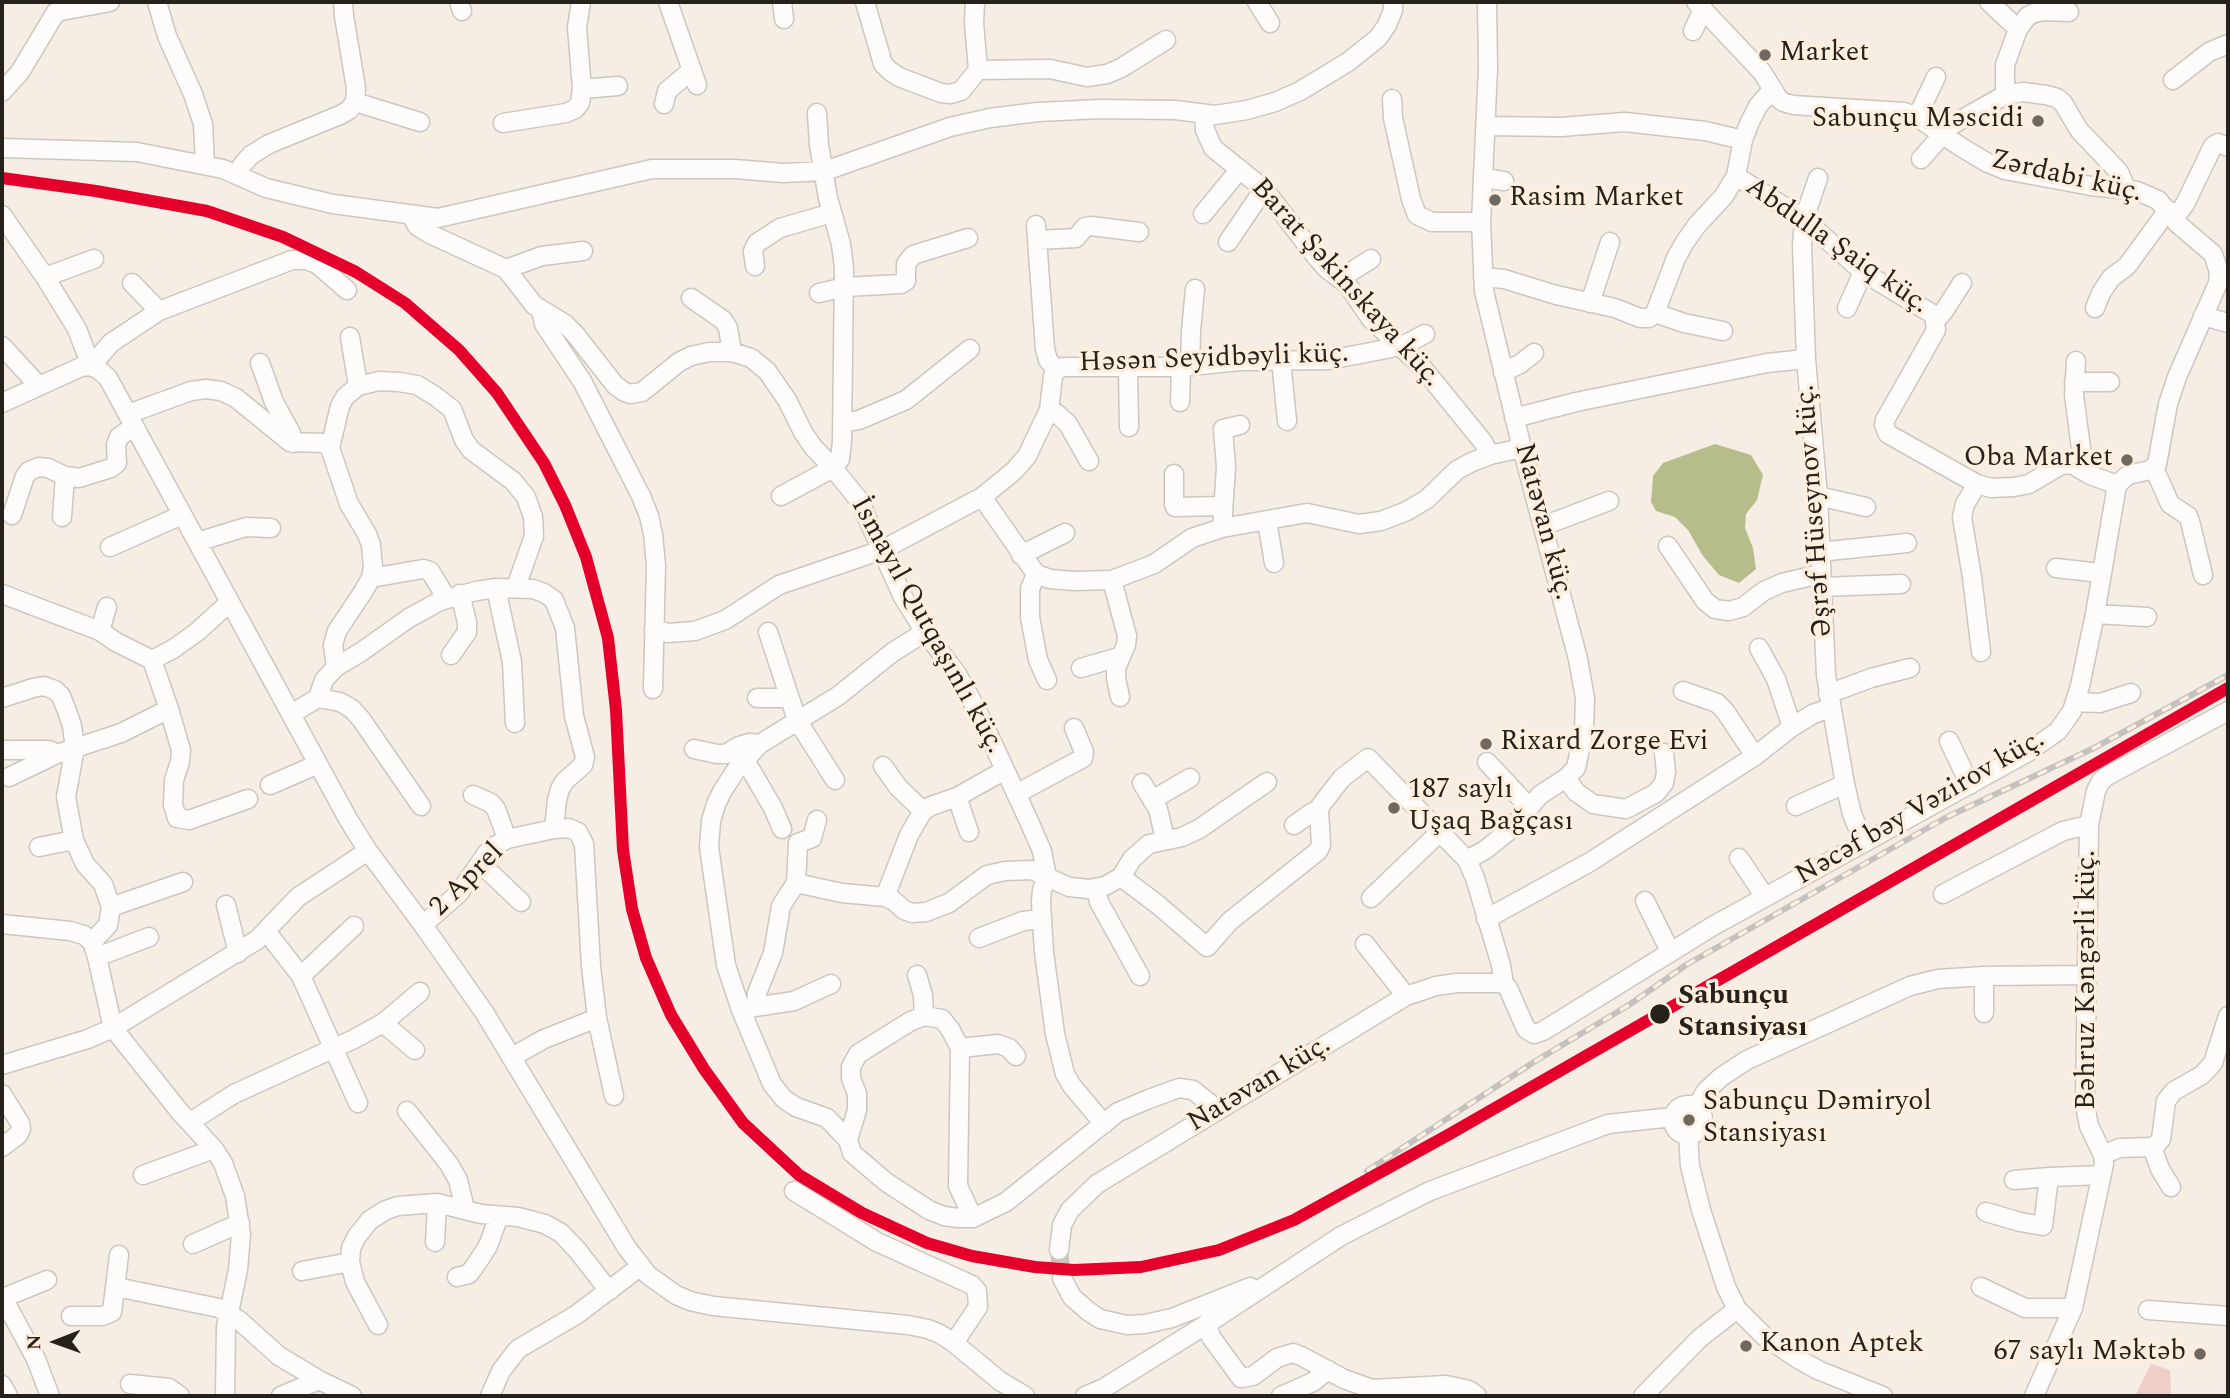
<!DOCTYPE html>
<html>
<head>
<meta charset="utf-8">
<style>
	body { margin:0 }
	#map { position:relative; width:2230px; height:1398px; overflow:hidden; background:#f6ede4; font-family:Spectral,serif }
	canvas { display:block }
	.frame { position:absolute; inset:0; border:4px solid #26211b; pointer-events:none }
	.north { position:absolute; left:21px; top:1307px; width:70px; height:70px; -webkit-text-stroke:5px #fdeedd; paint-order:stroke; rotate:269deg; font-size:19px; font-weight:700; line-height:28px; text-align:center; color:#26211b }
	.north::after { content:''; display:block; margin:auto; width:24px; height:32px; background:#26211b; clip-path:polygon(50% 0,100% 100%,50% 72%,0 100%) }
</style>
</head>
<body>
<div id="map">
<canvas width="2230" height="1398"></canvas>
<div class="frame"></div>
<div class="north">N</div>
</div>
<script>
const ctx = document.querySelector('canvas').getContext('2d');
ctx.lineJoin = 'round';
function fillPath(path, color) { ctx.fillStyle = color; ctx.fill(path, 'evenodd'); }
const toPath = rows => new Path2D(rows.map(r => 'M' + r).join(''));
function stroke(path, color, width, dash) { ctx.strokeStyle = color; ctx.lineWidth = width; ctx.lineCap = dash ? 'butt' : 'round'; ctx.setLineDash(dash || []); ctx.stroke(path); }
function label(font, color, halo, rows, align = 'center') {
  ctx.font = font + ' Spectral,serif'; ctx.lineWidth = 7; ctx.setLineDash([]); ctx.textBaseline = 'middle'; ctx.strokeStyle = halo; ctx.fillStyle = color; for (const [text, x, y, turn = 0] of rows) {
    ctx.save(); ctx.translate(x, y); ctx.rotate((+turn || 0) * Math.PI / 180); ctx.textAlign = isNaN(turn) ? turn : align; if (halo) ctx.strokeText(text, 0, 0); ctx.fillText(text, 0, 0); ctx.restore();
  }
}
const green = toPath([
	'1680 1120a9 9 0 1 1 18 0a9 9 0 1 1-18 0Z',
	[2151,1364,2170,1370,2171,1396,2135,1396]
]);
const water = toPath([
	[1715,444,1751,455,1763,475,1757,500,1746,514,1745,528,1753,548,1756,569,1739,583,1719,575,1703,556,1688,530,1675,517,1656,511,1651,502,1653,476,1663,463]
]);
const minorTunnel = toPath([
	[1059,1250,1062,1278]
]);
const minor = toPath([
	[157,2,167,36,193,94,203,124,205,165],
	[459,2,462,11],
	[668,2,697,85],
	[782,2,784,19],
	[865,2,883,64,890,71,899,77,941,93,950,94,961,91,978,70,1050,69,1087,77,1107,74,1121,68,1166,40],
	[975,2,974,23,978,70],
	[1257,2,1270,23],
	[1487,2,1488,68,1481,222,1484,291,1522,448,1578,659,1585,698,1584,730,1576,768,1566,778,1540,795,1510,830,1485,850,1467,860,1475,878,1501,965,1504,984],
	[1989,2,2018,29],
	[1693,31,1703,9],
	[2173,80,2209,52,2228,44],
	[582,89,618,86],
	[2,92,20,72,56,12,110,2],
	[2005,95,2005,65,2018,29,2028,16,2034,13,2045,11,2069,12],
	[1392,99,1393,118,1411,199,1417,215,1432,222,1481,222],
	[355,102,420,122],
	[664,104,667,91,692,70],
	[1204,115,1205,130,1213,148,1264,189,1318,259,1327,269,1347,284,1371,319,1422,367,1483,442,1490,455],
	[1917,117,1936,77],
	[503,123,566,113,575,109,580,103,582,89,577,27,581,2],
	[1486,126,1561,127,1625,122,1705,131,1743,140],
	[2,148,137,152,223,169,266,188,333,204,438,218,652,169,735,169,783,173,825,171,950,127,990,118,1038,112,1100,109,1175,110,1215,115,1247,110,1275,102,1300,91,1348,62,1378,38,1387,25,1393,10,1393,2],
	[1921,159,1950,126,2005,95,2023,92,2046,95,2057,98,2063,103,2079,130,2119,172,2126,188],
	[236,175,243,164,251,155,269,144,340,115,349,110,355,102,356,88,344,16,343,2],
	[1736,176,1743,140,1749,124,1758,106,1773,89],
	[1483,178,1504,181],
	[1818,178,1804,219,1802,246,1806,359,1818,496,1826,675,1845,784,1852,814,1864,843],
	[1203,214,1240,169],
	[2,215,45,277,77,329,91,366],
	[411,215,417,226,430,234,506,269,534,305,565,324,575,334,615,385,623,391,630,394,642,392,679,362,691,356,709,352,732,352,751,358,767,371,787,400,803,432,813,447,833,468,859,500,903,597,925,632,957,674,977,710,1028,819,1042,851,1047,877,1069,887,1089,889,1105,886,1121,877,1157,904,1207,947,1230,921,1318,851,1321,845,1319,810,1321,805,1342,778,1368,758,1467,860],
	[2174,219,2185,204,2213,146,2218,143,2228,147],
	[1036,225,1045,349,1048,360,1057,370],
	[1037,240,1076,238,1085,227,1091,226,1139,232],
	[1228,242,1264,189],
	[755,266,753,251,757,243,780,228,832,213],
	[506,269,542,256,583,251],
	[45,277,94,259],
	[1483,277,1504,279,1556,295,1615,308,1640,318,1649,318,1655,313,1676,258,1685,242,1697,225,1724,196,1736,176,1804,219,1863,272,1934,315,1936,330,1885,420,1884,425,1888,434,1977,484,1991,488,2014,487,2029,484,2061,465,2072,464,2090,475,2117,485],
	[1341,278,1371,259],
	[132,283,159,311],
	[819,293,845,287,901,284,906,281,906,264,913,255,968,238],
	[691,298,723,320,728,328,732,352],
	[1590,303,1610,242],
	[1847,308,1863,272],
	[2095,308,2101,293,2111,278,2127,266,2168,210],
	[541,310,544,324,582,381,641,496,649,516,653,534,656,565,653,689],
	[1655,313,1684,323,1723,331],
	[2203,316,2228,323],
	[1936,320,1944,311,1962,283],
	[350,337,358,386],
	[2,346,39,386],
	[1281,360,1287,421],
	[2076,361,2074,395,2082,456,2080,467],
	[260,363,274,402,291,433,293,443],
	[91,366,111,343,159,311,292,260,306,260,317,264,347,290],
	[1190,366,1191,331,1195,289],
	[1128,367,1129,427],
	[1503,372,1520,364,1534,353],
	[2074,382,2110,382],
	[1180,402,1181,367],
	[2,403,81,367,91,366,99,370,108,378,348,819,368,851,423,925,484,1012,627,1248,648,1275,676,1295,690,1301,713,1306,908,1325,928,1329,940,1334,954,1343,1000,1381,1025,1396],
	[1049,410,1056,413,1068,424,1089,461],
	[128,414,191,391,206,389,221,391,236,398,290,442,324,443,330,448,349,504,367,534,371,545,373,567,371,578,363,592,337,631,333,645,336,667,324,680,318,698,291,714],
	[1514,418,1576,402,1767,363,1806,359],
	[842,423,859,420,906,400,970,349],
	[330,448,340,406,345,397,358,386,379,381,399,382,417,385,435,396,452,409,464,440,471,450,513,481,526,497,533,517,534,536,516,587],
	[2154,468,2170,504,2188,516,2190,521,2203,575],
	[1174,474,1174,504,1175,507,1222,506],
	[1977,484,1965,504,1962,517,1972,577,1981,652],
	[781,496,833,468,840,459,842,441,844,268,841,244,828,198,819,145,817,113],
	[1818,496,1866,507],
	[982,497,1036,574,1050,579,1074,581,1112,580,1154,564,1192,538,1222,528,1307,513,1359,524,1381,521,1407,511,1427,499,1457,470,1472,462,1490,455,1522,448],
	[12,515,25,476,29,471,39,467,48,468,65,476,79,478,111,468,117,463,116,445,119,437,134,426],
	[62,517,65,476],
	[1267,521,1274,563],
	[1543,526,1609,501],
	[1222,528,1226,467,1223,429,1240,425],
	[197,542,246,527,271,528],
	[1668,546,1705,601,1715,609,1729,611,1743,607,1764,591,1782,583,1820,574],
	[110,547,182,515],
	[1819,552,1907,543],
	[1021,555,1065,533],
	[2056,568,2100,573],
	[1036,574,1030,589,1030,617,1038,660,1047,680],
	[371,578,423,569,430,571,447,599],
	[1112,580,1127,636,1126,645,1116,668,1116,678,1120,697],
	[1821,587,1901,584],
	[496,588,512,662,515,723],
	[2,594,100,631,116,642,152,660,173,649,197,632,230,602],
	[2095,614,2147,617],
	[654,629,668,633,695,631,725,620,779,585,882,550,982,497,1014,471,1027,456,1049,410,1053,376,1057,370,1063,367,1181,367,1240,361,1329,360,1402,346,1425,334],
	[100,631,107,607],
	[768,632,797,720,835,780],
	[925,632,893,652,838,696,760,744,738,767,723,790,716,804,711,821,709,847,726,965,741,1010,772,1084,784,1099,796,1107,827,1118,848,1140,852,1153,886,1182,929,1210,944,1216,958,1218,973,1218,1006,1202,1118,1112,1149,1099,1179,1088,1193,1090,1218,1110],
	[1759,648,1776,679,1792,727],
	[451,655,467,632,467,622,460,594],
	[152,660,169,709,181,750,180,762,174,780,173,805,177,818,189,820,248,799],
	[336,667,361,652,409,618,440,601,476,591,496,588,533,589,544,593,554,600,565,628,574,716,585,757,583,765,565,781,560,789,557,800,554,829],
	[1081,668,1119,657],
	[1683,691,1717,703,1725,711,1755,756],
	[1828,694,1871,678,1910,668],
	[2,698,33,688,44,686,55,690,61,696,67,711,72,726,75,748,66,797,74,840,85,864,103,884,111,907,108,925,92,942],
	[318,698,340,702,352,709,361,719,421,806],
	[757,698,788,698],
	[2075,702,2100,703,2131,693],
	[1949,741,1970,785],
	[694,749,717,754,726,754,739,746,749,743,760,744],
	[6,750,49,750,57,754],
	[745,760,773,808,782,829],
	[1487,762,1529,807],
	[883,766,898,787,923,811],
	[9,777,57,754,121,733,169,709],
	[1566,778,1576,792,1593,804,1626,809,1656,793,1664,783,1666,772,1664,753],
	[1142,783,1158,809,1165,839],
	[270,785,316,765],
	[1016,794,1083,758,1084,752,1074,728],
	[473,795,491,803,496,809,507,839],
	[957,797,969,832],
	[1152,800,1190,778],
	[1796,806,1845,784],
	[817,820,812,838,798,843,796,883,842,893,885,897,894,901,904,910,912,913,926,912,949,903,987,875,1005,871,1032,870,1047,877,1042,890,1041,902,1044,952,1055,1034,1065,1074,1072,1086,1104,1124],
	[1294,825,1311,813,1319,810],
	[39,847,74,840],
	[1739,858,1765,897],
	[480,863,521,902],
	[1121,877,1132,859,1149,844,1182,837,1199,829,1267,782],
	[1096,888,1099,902,1140,976],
	[1943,894,2063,831,2089,825],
	[885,897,909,835,923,811,931,806,957,797,1005,770],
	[1371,898,1441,831],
	[1645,901,1670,951],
	[226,905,238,953],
	[111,907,183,882],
	[1486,919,1590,862,1755,756,1792,727,1813,714,1830,708],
	[2,924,70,931,84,935,92,942,97,957,113,1028,180,1112,214,1149,223,1163,235,1196,241,1234,238,1270,226,1327,225,1396],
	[423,925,459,893,487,853,495,846,507,839,554,829,569,828,578,832,584,844,591,966,597,1018,544,1039,512,1057],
	[266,931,301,976,358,1103],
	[979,938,1023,921,1042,919],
	[1365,944,1406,996],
	[97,957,149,937],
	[917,975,923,995,924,1016],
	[301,976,354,926],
	[1984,976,1984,1013],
	[756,1006,757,993,773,953,781,906,796,883],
	[748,1008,794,1001,831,984],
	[597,1018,614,1096],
	[383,1023,415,1050],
	[960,1048,998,1044,1009,1048,1016,1056],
	[2,1065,88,1039,113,1028,257,940,298,897,368,851],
	[2,1094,20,1123,21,1129,18,1135,2,1147],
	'1673 1120a15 15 0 1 1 30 0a15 15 0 1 1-30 0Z',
	[1696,1107,1706,1091,1721,1077,1747,1060,1910,986,1938,979,1984,976,2087,975],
	[407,1111,449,1164,458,1180,465,1209],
	[190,1122,234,1094,354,1039,383,1023,420,992],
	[1688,1135,1690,1166,1701,1210,1726,1287,1737,1309,1764,1336,1798,1359,1818,1370,1883,1396],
	[848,1140,857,1110,857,1094,851,1078,851,1067,858,1054,911,1021,924,1016,942,1019,950,1029,960,1048,958,1186,973,1218],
	[2152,1147,2160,1169,2171,1187],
	[2103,1155,2119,1148,2152,1147,2157,1144,2161,1139,2166,1101,2174,1091,2202,1075,2213,1063,2228,1016],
	[143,1175,214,1149],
	[2049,1177,2102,1175],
	[794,1191,877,1242,972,1285,977,1291,978,1307,954,1343],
	[1986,1212,2020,1222,2043,1226,2049,1177,2014,1180],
	[435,1242,437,1203],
	[193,1244,240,1223],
	[1059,1250,1062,1225,1070,1210,1097,1184,1406,996,1436,986,1457,983,1498,983,1504,984,1508,988,1526,1029,1534,1034,1543,1031,1713,926,2028,752,2058,731,2072,711,2080,686,2095,614,2117,485,2128,475,2150,470,2157,464,2168,404,2177,377,2218,283,2219,272,2213,254,2178,224,2158,200,2137,191,2091,186,2005,170,1986,162,1961,147,1917,117,1904,112,1793,105,1783,102,1778,98,1762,72,1696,2],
	[302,1271,350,1262],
	[457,1277,469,1274,477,1263,488,1246,499,1216],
	[1062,1278,1072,1297,1088,1311,1100,1319,1127,1325,1145,1324,1172,1318,1250,1287],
	[116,1287,219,1308,240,1321,279,1356,319,1380,352,1396],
	[1981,1287,2025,1308,2073,1308],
	[2,1296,36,1359,50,1396],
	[3,1298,47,1280],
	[1214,1302,1215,1312,1207,1324,1211,1337,1241,1378,1253,1376,1277,1358,1293,1353,1301,1356,1344,1379,1372,1389,1446,1385,1469,1390,1477,1396],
	[2148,1310,2228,1316],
	[71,1316,103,1316,112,1312,119,1255],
	[378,1325,355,1282,350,1262,351,1248,357,1236,370,1220,386,1210,398,1206,437,1203,481,1214,518,1217,545,1224,561,1233,578,1251,609,1291],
	[130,1384,169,1388,180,1396],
	[2,1385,8,1396],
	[281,1396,319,1380],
	[490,1396,501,1371,518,1349,576,1315,641,1266],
	[1085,1396,1104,1388,1207,1324,1341,1236,1406,1203,1430,1191,1608,1124,1673,1117],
	[1281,1396,1313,1382,1328,1370],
	[1643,1396,1700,1338,1737,1309],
	[2034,1396,2073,1308,2104,1164,2103,1155,2089,1126,2085,1105,2089,825,2096,791,2101,781,2107,776,2228,711]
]);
const rail = toPath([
	[1367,1171,1534,1062,1629,1005,1686,965,1947,817,2094,748,2228,675]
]);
const rail1 = toPath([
	[2,178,96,191,207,211,283,237,356,272,405,303,459,350,497,393,544,463,565,505,586,557,608,638,616,710,623,850,632,909,646,958,671,1015,704,1069,743,1123,799,1175,862,1213,927,1243,972,1256,1035,1267,1074,1270,1141,1267,1219,1250,1294,1220,1448,1135,2228,688]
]);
const markers = [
	[1765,55,7,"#6f6861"],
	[2038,121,7,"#6f6861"],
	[1495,200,7,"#6f6861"],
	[2127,460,7,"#6f6861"],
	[1486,744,7,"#6f6861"],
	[1394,808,7,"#6f6861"],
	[1660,1014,11,"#26211b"],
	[1689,1120,7,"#6f6861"],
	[1746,1346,7,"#6f6861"],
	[2200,1354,7,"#6f6861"]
];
const poiNames = [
	["Market",1779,55],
	["Sabunçu Məscidi",2024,121,"right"],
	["Rasim Market",1509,200],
	["Oba Market",2113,460,"right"],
	["Rixard Zorge Evi",1500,744],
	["187 saylı",1408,792],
	["Uşaq Bağçası",1408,824],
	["Sabunçu Dəmiryol",1703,1104],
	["Stansiyası",1703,1136],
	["Kanon Aptek",1760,1346],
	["67 saylı Məktəb",2186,1354,"right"]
];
const streetNames = [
	["Zərdabi küç.",2066,178,13],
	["Abdulla Şaiq küç.",1836,247,35],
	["Barat Şəkinskaya küç.",1345,284,48],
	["Həsən Seyidbəyli küç.",1214,360,-2],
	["Əşrəf Hüseynov küç.",1816,511,-94],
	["Natəvan küç.",1542,522,75],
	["İsmayıl Qutqaşınlı küç.",926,626,61],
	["Nəcəf bəy Vəzirov küç.",1921,809,-30],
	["2 Aprel",468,881,-45],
	["Bəhruz Kəngərli küç.",2089,980,-90],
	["Natəvan küç.",1260,1085,-31]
];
const stopNames = [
	["Sabunçu",1678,998],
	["Stansiyası",1678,1030]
];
fillPath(green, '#efcec8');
fillPath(water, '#b6bd8a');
stroke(minorTunnel, '#ccc4bc', 18, [18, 9]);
stroke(minor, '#cdc6bf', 21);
stroke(minor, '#fefcfb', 18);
stroke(rail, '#c4c1bf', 6);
stroke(rail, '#fdeedd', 3.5, [10]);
stroke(rail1, '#e4002b', 12);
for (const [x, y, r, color] of markers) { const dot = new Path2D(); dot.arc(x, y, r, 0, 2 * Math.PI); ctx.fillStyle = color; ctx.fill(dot); stroke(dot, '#fdeedd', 2.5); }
label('28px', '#26211b', '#fdeedd', poiNames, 'left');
label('28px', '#26211b', '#fdeedd', streetNames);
label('bold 28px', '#26211b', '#fdeedd', stopNames, 'left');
</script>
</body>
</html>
